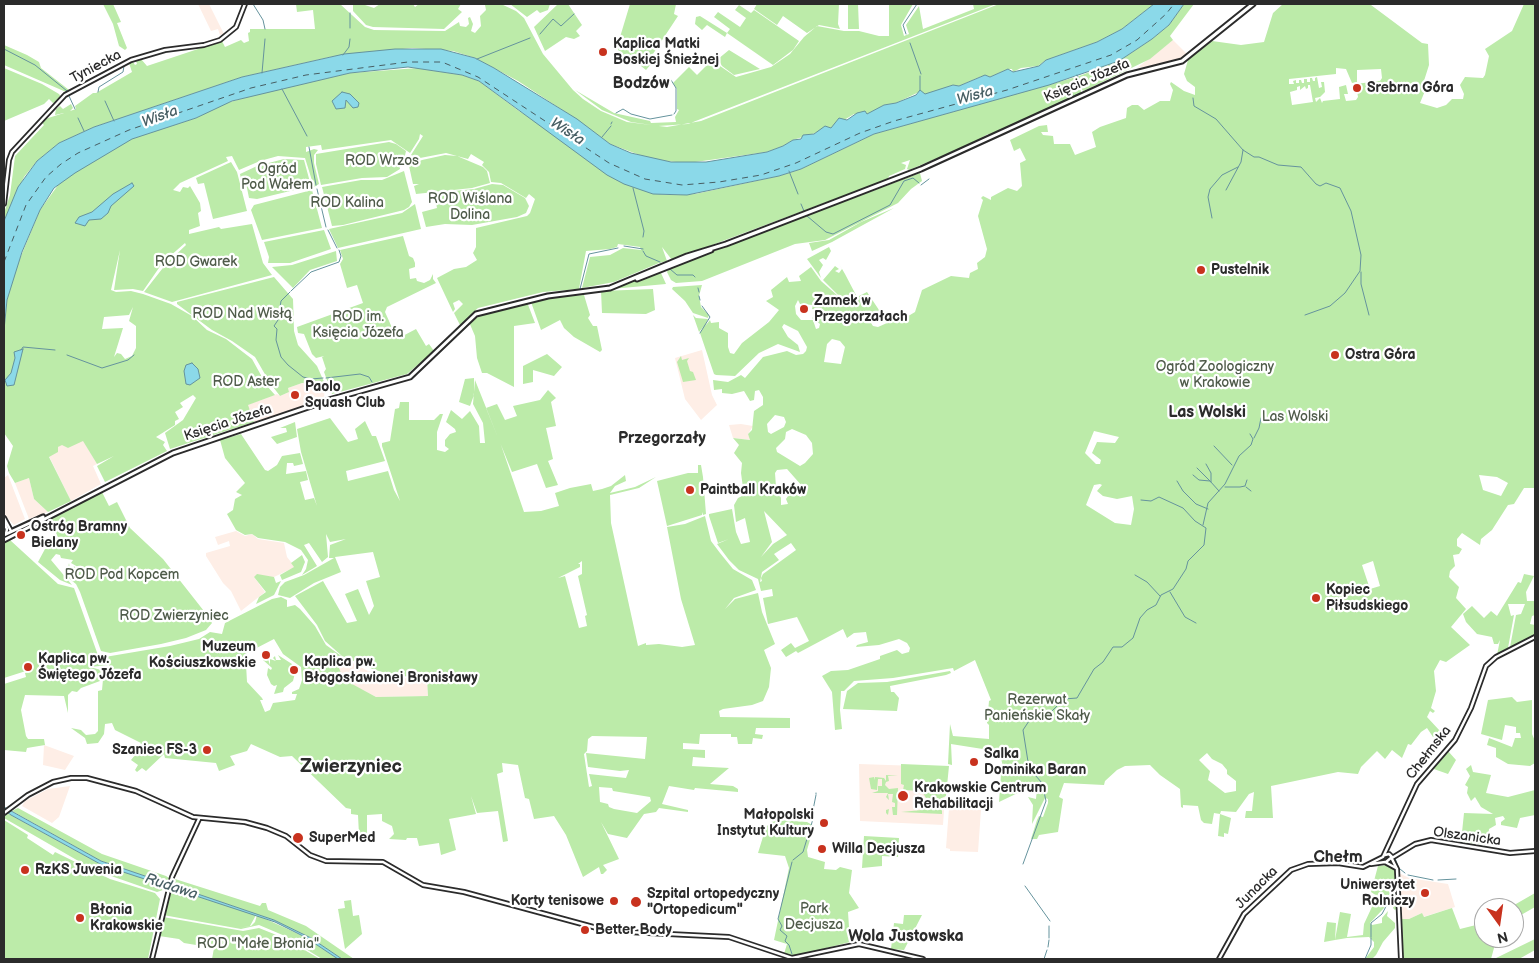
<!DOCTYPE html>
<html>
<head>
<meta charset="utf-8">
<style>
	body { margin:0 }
	#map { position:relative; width:1539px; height:963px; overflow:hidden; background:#fff; font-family:"Balsamiq Sans",sans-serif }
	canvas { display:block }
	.frame { position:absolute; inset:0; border:5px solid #2b2b2b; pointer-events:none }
	.north { position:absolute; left:1474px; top:898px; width:50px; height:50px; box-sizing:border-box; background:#fff; border:1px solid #aaa; border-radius:50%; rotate:166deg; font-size:14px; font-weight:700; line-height:20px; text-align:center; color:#2b2b2b }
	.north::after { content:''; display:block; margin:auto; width:18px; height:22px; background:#c8321e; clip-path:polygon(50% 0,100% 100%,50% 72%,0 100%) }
</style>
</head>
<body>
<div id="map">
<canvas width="1539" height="963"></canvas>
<div class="frame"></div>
<div class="north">N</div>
</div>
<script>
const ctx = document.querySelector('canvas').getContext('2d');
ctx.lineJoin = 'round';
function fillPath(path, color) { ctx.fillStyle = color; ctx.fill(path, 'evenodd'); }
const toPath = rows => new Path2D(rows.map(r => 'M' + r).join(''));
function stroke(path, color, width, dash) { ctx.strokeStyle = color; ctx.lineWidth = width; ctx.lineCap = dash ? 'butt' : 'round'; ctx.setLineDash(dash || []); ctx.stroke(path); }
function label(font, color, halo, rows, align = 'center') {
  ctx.font = font + ' "Balsamiq Sans",sans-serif'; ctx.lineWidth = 4.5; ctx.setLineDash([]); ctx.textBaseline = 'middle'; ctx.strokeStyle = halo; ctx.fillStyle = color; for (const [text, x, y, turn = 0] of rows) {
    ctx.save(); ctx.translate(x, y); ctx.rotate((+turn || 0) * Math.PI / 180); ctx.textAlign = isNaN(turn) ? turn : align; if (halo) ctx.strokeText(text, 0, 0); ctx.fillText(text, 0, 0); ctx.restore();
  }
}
const built = toPath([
	[198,4,209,4,224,34,220,35,218,29,211,31],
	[1173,40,1187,54,1176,62,1137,68],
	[702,350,712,395,717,405,701,420,685,399,675,358],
	[302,383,325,384,324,399,254,422,247,405,277,394,280,396,289,392,288,388],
	[741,424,753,426,748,434,751,440,733,438,729,425],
	[83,440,97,464,93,466,101,484,71,501,49,456,57,452,58,447,62,444,68,448],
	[8,475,25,519,14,525,4,514,4,478],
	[29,478,34,499,48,512,29,519,15,483],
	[236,531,245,536,252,534,258,539,284,543,287,557,295,567,274,577,254,577,265,592,241,611,231,591,223,583,206,556,206,553,230,546,229,541,218,545,215,537],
	[347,660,368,671,396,678,427,679,428,696,376,697,342,679,337,665],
	[44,745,74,756,65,770,43,765],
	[859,764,947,767,943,825,860,821],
	[70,786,59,817,52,823,22,806,25,801,48,789],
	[949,808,981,810,978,852,950,851,950,849,946,848],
	[1399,873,1409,878,1448,884,1455,907,1423,917,1422,913,1409,919,1402,919]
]);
const green = toPath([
	[103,4,113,4,121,22,117,23,127,48,125,50,119,46,113,24],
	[296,4,340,4,365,27,374,30,445,31,459,22,460,26,466,27,469,24,468,18,470,17,473,24,471,31,475,33,481,26,480,16,486,10,485,5,501,4,516,11,524,18,543,54,573,90,583,99,601,111,627,122,667,127,701,121,999,4,1154,4,1122,29,1097,42,1046,60,1038,66,1021,68,1013,72,1012,69,1008,69,990,77,982,76,959,86,953,85,925,95,919,92,896,103,884,105,867,115,854,114,831,128,793,140,783,146,767,152,688,163,653,160,610,144,570,115,518,81,475,58,453,51,412,48,330,57,242,77,94,127,59,143,37,161,24,177,4,221,4,213,10,195,15,156,44,125,42,123,45,119,64,113,55,115,56,109,60,106,63,109,71,104,73,108,70,111,76,109,75,106,93,93,96,93,132,72,129,63,133,62,135,65,137,64,136,61,141,59,147,66,222,41,225,47,241,40,244,43,249,41,248,33,250,32,250,29,315,29,313,10,297,12],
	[353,4,362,4,374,8,380,4,413,4,415,7,419,4,461,4,458,9,462,12,444,29,373,27,366,25,353,11],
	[510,4,550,4,548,10,540,13,537,10,527,17],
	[558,4,568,4,582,25,576,31,580,36,574,39,566,37,545,51,534,27],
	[630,4,676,4,674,14,678,16,649,60,652,63,646,70,636,62,635,57,624,63,617,47],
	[757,4,839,4,838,24,840,29,819,25,807,33,783,16,777,25,754,9],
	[848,4,858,4,859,29,848,29],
	[889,4,913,4,901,25,904,36,909,34,906,25,919,6,923,29,974,9,973,4,996,4,688,124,658,126,631,122,602,110,575,90,614,113,650,121,651,123,676,122,675,117,679,110,677,109,677,89,673,83,689,67,697,75,714,58,720,66,736,77,771,67,790,54,804,37,817,26,844,31,859,31,879,36,889,36],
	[1184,4,1194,4,1170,36,1173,40,1150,59,1088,89,1083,91,1081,88,1081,94,989,136,988,134,981,138,987,137,909,170,907,169,910,160,901,163,906,165,905,169,889,176,888,179,672,260,662,247,667,261,659,263,614,282,582,288,590,257,610,255,623,248,641,250,640,247,618,244,617,247,610,249,586,251,579,289,543,292,478,308,460,325,454,313,463,304,459,300,453,303,455,309,453,312,437,278,454,269,466,267,477,260,473,253,476,247,476,228,527,216,530,213,535,199,529,194,526,198,501,183,491,182,489,172,482,165,484,162,471,154,468,159,446,153,420,158,408,164,409,157,416,158,411,155,423,136,420,134,419,139,410,153,391,140,322,150,321,145,306,147,306,152,314,149,318,150,314,155,314,163,319,184,314,187,305,158,278,156,260,161,239,170,232,156,226,157,228,161,180,183,173,190,180,192,183,187,188,188,190,186,200,203,201,211,198,213,200,226,189,230,189,234,219,227,221,229,252,224,263,263,272,275,172,302,144,292,166,264,186,245,185,243,169,257,164,256,159,263,161,265,143,291,133,289,114,290,120,250,111,290,116,292,131,291,143,294,171,304,192,316,207,330,226,339,252,359,267,386,275,395,248,405,254,422,170,449,165,433,183,420,196,398,193,395,180,403,183,407,175,412,179,419,175,421,175,425,156,437,165,442,163,445,167,451,105,482,97,466,114,456,97,464,83,441,68,448,62,445,58,447,58,452,49,457,71,501,48,512,34,499,29,478,15,483,9,473,7,466,13,446,4,433,4,330,7,300,14,273,40,210,66,174,130,139,196,118,220,105,257,94,350,73,418,68,462,75,479,81,519,111,652,193,668,195,695,194,779,176,801,169,874,134,1076,77,1077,78,1079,76,1119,61,1152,39,1169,25],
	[133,307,129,321,136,326,136,348,132,356,125,359,121,354,117,353,114,357,123,328,102,329,104,317,129,315],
	[1283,4,1371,5,1422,43,1428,44,1429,65,1423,84,1427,86,1420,103,1437,108,1446,105,1452,99,1463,99,1464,94,1460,85,1465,77,1483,78,1485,75,1489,56,1485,49,1512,31,1524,4,1535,4,1535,488,1524,488,1514,504,1508,505,1492,530,1481,539,1480,545,1462,533,1457,539,1457,546,1462,549,1459,554,1453,555,1455,566,1450,571,1449,577,1459,587,1456,598,1466,609,1451,627,1470,645,1446,662,1440,660,1434,671,1436,691,1431,708,1435,711,1433,713,1430,711,1427,717,1440,731,1433,737,1427,728,1421,732,1411,745,1408,744,1402,758,1392,750,1385,759,1377,751,1361,767,1358,774,1338,772,1271,786,1273,818,1245,818,1246,811,1252,811,1254,792,1249,794,1236,812,1221,811,1220,814,1231,818,1228,834,1224,833,1224,837,1218,836,1220,814,1214,813,1212,824,1204,823,1201,820,1198,806,1183,805,1183,808,1181,807,1180,789,1160,775,1150,765,1125,766,1117,770,1105,781,1104,785,1064,783,1059,797,1063,799,1058,832,1039,835,1037,839,1031,839,1037,820,1039,816,1043,817,1048,803,1048,799,1045,798,1032,824,1033,805,1028,797,1036,799,1037,787,1028,783,1024,790,999,802,1001,774,1012,774,1007,767,1003,766,1000,755,989,750,951,744,952,765,948,764,950,724,953,736,989,739,989,725,987,723,989,701,991,700,975,660,954,671,953,668,893,678,854,681,844,691,841,691,840,710,842,729,835,730,832,692,822,676,831,671,848,670,880,659,880,656,897,650,902,654,909,652,910,648,907,643,899,639,879,645,856,647,857,645,868,642,866,632,854,633,847,638,843,629,798,653,796,651,786,657,781,650,791,643,795,648,809,641,797,617,768,624,763,598,773,596,772,589,761,591,758,579,739,570,729,560,717,544,729,539,718,543,709,516,709,514,732,509,736,532,741,544,750,542,745,518,736,522,734,505,738,498,744,495,741,473,742,463,734,453,739,445,733,438,750,440,748,434,752,430,754,411,763,405,763,397,759,390,755,391,754,400,750,401,744,391,732,394,722,393,722,389,714,390,713,380,728,382,741,375,745,378,763,357,787,351,796,355,803,354,806,351,807,347,798,331,784,324,782,327,788,337,798,345,800,352,778,344,759,353,735,376,716,375,714,374,700,333,704,326,699,332,693,315,696,318,708,319,705,326,710,320,711,323,719,322,719,328,728,333,728,347,730,353,734,354,742,343,769,322,779,310,766,301,773,297,771,290,787,277,789,282,801,281,799,276,811,267,821,281,846,303,823,280,835,266,839,269,835,271,839,273,842,269,838,262,845,274,857,297,867,292,881,313,869,320,873,326,878,327,887,323,899,313,905,318,915,312,922,290,951,276,969,278,970,273,978,269,977,263,985,257,987,249,978,216,983,200,981,198,983,196,991,200,991,197,1008,188,1017,191,1022,186,1020,163,1026,160,1020,148,1014,151,1010,140,1039,126,1047,125,1048,132,1041,132,1043,135,1053,136,1054,144,1070,144,1075,155,1096,147,1092,132,1100,127,1126,118,1127,108,1132,105,1138,105,1144,110,1160,101,1170,101,1173,90,1170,84,1171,82,1184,91,1195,95,1195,87,1187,81,1184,74,1188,60,1212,41,1241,45,1264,42,1273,13],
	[1336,68,1346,69,1352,83,1357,82,1357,70,1381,69,1382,78,1380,81,1355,84,1354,91,1357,91,1358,97,1356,100,1346,101,1344,94,1348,94,1346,85,1339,87,1340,99,1323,101,1322,103,1320,98,1316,102,1315,98,1320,97,1325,92,1324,82,1321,82,1322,87,1319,88,1317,77,1315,78,1315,81,1313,81,1312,78,1310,78,1310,82,1307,82,1307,79,1304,79,1304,83,1302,83,1301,80,1299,80,1299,83,1296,83,1296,80,1293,81,1294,84,1289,84,1289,79,1336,74],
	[1308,85,1310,85,1313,102,1292,105,1290,92,1297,90,1297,87,1300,86,1300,90,1305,86,1306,89,1308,88],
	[798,300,800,304,813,305,812,309,815,310,820,309,821,312,812,318,820,324,819,328,816,329,813,320,801,320,796,314,795,306],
	[832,339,840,341,845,347,841,364,824,362,827,344],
	[775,415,784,417,786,422,784,427,771,434,768,432,767,424],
	[792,429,806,435,812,443,813,454,805,463,800,466,777,452,776,448,785,439,786,432],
	[1094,431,1119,437,1115,443,1097,442,1092,453,1101,460,1100,464,1096,464,1085,453],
	[787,469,802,486,803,494,801,497,795,494,788,496,786,499,788,504,781,505,781,498,776,487,775,473,777,470],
	[1479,475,1497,477,1508,483,1501,496,1483,490],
	[1100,484,1102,485,1097,491,1103,496,1117,499,1132,496,1134,509,1131,525,1115,523,1086,505,1094,485],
	[764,511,787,535,773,544,761,557,772,542],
	[791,543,796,550,763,574,761,578,762,581,760,582,762,572,779,560,774,554],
	[1373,561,1380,586,1370,589,1362,565],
	[1207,753,1212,759,1222,764,1227,770,1227,774,1236,781,1236,791,1225,793,1208,780,1210,771,1199,760],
	[739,5,751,13,754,10,799,41,793,50,773,65,727,33,725,37,707,25,702,30,695,24,696,17,700,16,727,33,730,29,714,17,718,12,740,27,746,18,735,10],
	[4,45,27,55,39,62,41,68,69,90,66,92,4,65],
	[729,50,760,69,734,75,722,66,718,59],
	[4,68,42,84,59,94,61,97,57,102,53,103,49,99,44,104,4,121],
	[389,142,396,144,406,151,404,160,399,162,400,169,387,177,362,178,321,185,316,164,316,154],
	[445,155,457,156,483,167,487,171,490,183,472,188,416,194,414,186,419,184,413,184,409,166,422,160],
	[284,159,304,160,311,186,257,199,249,198,245,178,241,179,240,174,257,166],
	[231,162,237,172,247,211,213,219,204,183,198,184,196,178],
	[404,171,412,202,409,207,404,210,343,225,332,226,322,187,361,180,382,180],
	[920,173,922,181,911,189,898,203,825,240,795,244,702,281,676,283,671,280,667,272,669,268],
	[492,184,503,185,525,198,529,206,526,213,517,217,472,225,445,224,426,227,422,212,437,208,434,193,474,189],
	[312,190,322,228,262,240,251,210,254,205],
	[415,204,421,229,338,248,329,229,402,213],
	[894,208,832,242,812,251,809,243,829,240,861,222],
	[324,230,331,249,290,263,268,263,269,257,264,242],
	[403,236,409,256,413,258,415,263,415,267,409,269,410,279,416,278,417,281,424,283,430,280,433,274,433,279,436,283,387,307,385,312,397,339,416,329,426,346,429,344,434,351,407,374,332,394,324,372,326,369,322,357,324,356,316,358,312,354,304,334,298,333,297,327,363,303,357,285,347,288,340,264,343,259,340,250],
	[829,247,831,251,826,260,823,258,819,260,823,265,819,272,821,278,807,259],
	[336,251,337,261,310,270,293,288,272,267,292,265],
	[659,272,661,273,666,284,611,289],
	[274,277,293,299,294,331,298,345,317,366,325,384,302,383,288,388,289,392,280,396,270,383,255,357,232,341,212,330,177,304,177,302],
	[702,285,699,296,701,307,709,315,708,318,693,313,685,301,672,289,673,287],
	[653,289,655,310,646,314,602,313,601,291],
	[584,295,590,315,588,318,593,326,597,326,602,350,600,352,574,337,564,328,560,320,541,330,531,302,553,297],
	[527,302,535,323,514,326,514,387,487,373,482,373,477,358,475,336,469,322,484,313],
	[547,354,562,367,554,376,533,370,533,382,523,384,523,366],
	[681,356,682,360,689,358,687,361,690,371,693,372,696,380,683,382,677,362],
	[474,378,474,395,470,406,459,402,465,379],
	[475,380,501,445,524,512,541,511,559,506,555,493,570,488,591,484,593,491,602,489,611,486,625,475,626,481,615,486,610,493,635,487,656,477,639,488,610,495,611,523,638,646,646,643,646,645,659,644,682,647,695,645,681,599,667,527,685,524,705,516,711,541,720,553,733,569,752,580,756,590,734,598,725,609,735,599,758,593,762,612,775,644,764,650,771,668,769,687,763,701,752,705,723,709,719,711,720,717,790,718,790,728,756,728,755,734,763,735,762,739,753,738,752,744,738,744,737,737,731,737,731,734,700,734,699,744,683,743,683,749,705,750,705,758,693,757,692,766,729,768,710,784,733,786,738,789,738,792,695,788,694,790,669,786,662,804,688,810,688,812,659,808,656,812,644,814,627,838,608,834,601,822,619,859,603,865,607,870,603,874,601,874,599,867,583,877,566,835,554,816,534,819,529,799,525,798,518,765,502,763,503,772,497,774,508,841,503,842,498,811,477,813,471,796,476,814,449,819,456,850,441,855,439,843,419,846,417,838,407,838,406,840,389,839,394,834,392,826,382,821,382,814,367,815,367,835,359,835,358,815,351,814,351,809,346,808,292,756,280,757,251,744,247,751,230,756,235,765,219,771,216,763,165,758,164,754,146,771,142,768,137,772,135,770,138,765,131,760,135,755,133,753,141,743,115,730,112,723,105,724,104,734,98,743,87,744,85,738,71,728,81,730,86,735,95,734,98,731,98,691,102,690,104,669,105,667,110,669,109,665,90,667,101,670,100,681,81,688,77,692,72,691,68,695,68,713,64,696,25,695,21,710,26,736,28,739,44,739,45,745,27,748,26,752,4,750,4,684,26,677,25,673,30,672,29,670,4,678,4,543,10,540,58,584,74,588,99,658,170,646,199,639,210,632,222,634,225,623,272,599,281,597,287,600,287,607,295,605,300,609,315,626,326,645,347,660,338,665,343,679,376,697,428,696,427,679,449,685,427,677,397,676,375,670,342,656,325,641,317,625,295,596,323,581,347,623,357,621,345,594,358,589,369,615,374,606,366,581,380,577,373,552,335,557,341,572,314,583,290,598,278,595,280,587,285,582,304,575,334,558,329,558,330,545,346,539,330,542,326,534,328,557,322,562,309,543,304,545,317,566,302,575,306,569,308,560,301,550,285,542,258,538,252,534,245,535,236,530,227,514,233,510,235,499,242,495,236,492,245,483,225,458,220,440,241,434,265,470,268,471,277,465,282,456,300,453,303,464,294,466,293,463,287,463,286,474,306,471,308,480,300,482,305,500,314,498,317,506,301,452,297,429,330,418,348,442,358,439,355,429,365,421,372,436,376,436,385,461,346,471,348,481,388,471,394,490,400,501,382,446,382,443,390,441,395,409,399,408,400,402,409,402,409,420,434,420,440,414,443,414,437,432,437,450,445,452,449,449,445,446,445,440,450,434,456,432,455,429,446,422,451,410,462,419,470,411,479,426,480,443,485,443,483,423,473,404],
	[582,561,582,574,578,576,587,615,585,616,587,626,579,628,565,576,558,578,580,567,580,564,578,564],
	[274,639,283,654,301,667,302,680,299,689,292,692,292,694,297,694,295,700,273,703,270,710,265,712,260,700,263,700,262,698,247,682,246,664,241,667,244,669,240,666,245,663,245,654],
	[592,736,647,737,645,759,586,753,588,767,620,771,629,770,626,778,589,774,592,786,589,787,584,754,587,751,588,739],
	[599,787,612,788,613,791,650,797,651,801,637,813,614,809,609,807,608,804,600,802],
	[548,390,556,398,551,402,556,426,546,428,553,459,548,461,558,485,546,488,537,464,512,472,486,408,497,404,505,420,517,416,513,406,540,400],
	[295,422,297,437,277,444,271,437,287,432,286,428,280,428],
	[698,465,701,465,703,477,706,514,703,515,703,512,702,515,667,526,657,481,688,473,698,473],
	[102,492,109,506,117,502,130,528,163,559,211,620,212,623,206,630,186,638,161,644,110,653,101,651,80,592,76,584,67,577,70,576,71,572,67,573,69,563,70,569,73,569,74,566,77,570,78,567,71,563,73,560,61,558,60,555,56,554,51,560,72,585,60,580,38,562,45,549,60,542,50,519],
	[302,555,305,562,301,572,282,580,280,575,294,567,291,563],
	[257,574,274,577,276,583,281,581,274,595,256,604,259,597,266,592,254,577],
	[1524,574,1534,576,1526,592,1527,601,1534,601,1535,615,1532,616,1530,624,1535,625,1535,636,1510,647,1516,615,1521,614,1525,604,1508,604,1511,616,1514,615,1508,648,1497,655,1500,640,1498,644,1494,644,1492,637,1477,634,1466,622,1463,614,1472,606,1484,618,1491,611,1497,616,1518,582,1521,583],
	[278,655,292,664,292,666,289,667,291,673,295,673,293,681,284,688,283,692,274,694,277,685,274,686,271,684,267,675,268,668,271,670,272,668,263,660,268,659,270,665,270,659,276,661,273,658,275,656,276,660,281,660],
	[950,671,951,673,946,675,890,686,891,692,894,692,899,698,897,711,843,709,847,691,858,683,887,682],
	[1512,697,1517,702,1532,700,1532,734,1535,741,1535,763,1530,766,1508,764,1496,757,1496,748,1487,745,1489,738,1512,747,1515,738,1521,738,1520,733,1516,733,1516,727,1505,725,1502,740,1481,734,1488,700],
	[1448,751,1456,760,1448,774,1431,768],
	[901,764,949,766,946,796,938,800,937,808,942,810,942,814,901,812,922,810,922,801,936,800,926,798,922,791,903,790,904,785,901,784],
	[1471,765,1473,772,1491,775,1486,793,1508,797,1535,790,1535,815,1520,818,1517,828,1501,825,1501,822,1505,819,1503,816,1495,818,1496,825,1489,829,1487,845,1461,842,1464,813,1493,814,1481,807,1475,797,1471,801,1467,793,1468,787,1465,785,1470,776,1466,769],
	[886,775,898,776,888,776,889,781,886,782,885,785,889,789,898,788,897,815,888,815,886,813,886,810,889,809,888,815,893,815,892,807,895,807,895,803,892,802,893,794,888,794,889,800,886,797,888,793,872,793,878,791,878,786,882,786,882,779,878,779,877,790,871,789,869,778,874,777,874,780,875,777,884,778,886,781],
	[18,808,102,854,166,876,169,878,168,884,101,861,12,811],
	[9,814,102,865,165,885,167,886,166,889,157,892,94,870,4,818,4,815],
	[4,820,28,835,27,838,53,855,55,852,110,879,155,893,160,899,148,959,4,959],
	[778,820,807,822,814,826,807,850,808,857,825,862,824,869,836,870,840,867,852,870,849,893,859,908,848,912,850,942,795,956,784,954,787,944,774,940,789,868,785,856,758,853,766,827,771,822],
	[864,836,899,838,898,857,882,856,882,866,862,868],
	[1388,865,1395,869,1398,907,1395,910,1393,908,1395,897,1391,895,1385,907,1370,923,1372,925,1382,923,1382,918,1388,911,1387,916,1395,923,1395,928,1383,942,1376,955,1372,959,1365,959,1374,947,1374,942,1369,937,1347,938,1335,940,1324,942,1327,922,1336,923,1335,940,1340,912,1351,914,1347,937,1363,935,1364,924,1377,896,1371,892,1378,866],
	[175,879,260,906,262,903,266,903,268,910,306,926,354,959,342,959,311,938,274,920,171,885],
	[170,887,256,915,250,926,238,928,251,926,255,922,257,915,305,937,338,959,322,959,285,936,259,925,241,929,163,915],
	[1535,893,1535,907,1514,919,1514,908,1509,908],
	[351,900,353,916,359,915,362,934,345,949,338,909,345,908,344,901],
	[1452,908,1460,929,1484,923,1484,938,1494,938,1494,948,1491,959,1403,959,1402,919,1409,919,1422,913,1424,917],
	[904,915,922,915,904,950,891,949,894,923,903,924],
	[163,917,243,931,259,928,284,938,320,959,212,959,214,948,184,943,179,939,159,936],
	[1535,939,1535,950,1519,959,1494,959]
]);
const water = toPath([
	[1154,4,1184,4,1169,25,1152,39,1119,61,1049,85,874,134,801,169,779,176,687,195,653,194,624,184,607,175,479,81,462,75,408,67,350,73,232,101,196,118,132,139,75,173,54,188,40,210,22,252,7,300,4,330,4,221,18,187,37,161,59,143,94,127,242,77,344,54,395,49,441,49,475,58,494,68,577,119,610,144,631,153,671,162,706,162,767,152,783,146,793,140,801,139,803,135,814,134,825,126,831,128,839,118,847,120,857,113,865,111,867,114,884,105,896,103,916,95,920,90,925,94,953,85,959,86,985,75,990,77,1008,69,1013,72,1039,66,1046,60,1097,42,1122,29,1154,4],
	[342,92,350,94,359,103,358,107,353,108,346,100,345,108,336,109,332,101,342,92],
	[132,183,134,186,111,206,108,213,101,219,89,220,85,226,75,223,79,217,92,212,113,194,132,183],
	[23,349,14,385,7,386,5,380,11,373,15,358,14,352,23,349],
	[192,363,198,369,200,378,190,385,186,384,184,371,186,365,192,363],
	[4,807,101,861,274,920,311,938,342,959,338,959,305,937,275,922,102,865,11,815,4,810,4,807]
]);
const stream = toPath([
	[253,4,263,20,265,29],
	[350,28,350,13],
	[540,34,553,19,561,26,574,14],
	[906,34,903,25,917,4],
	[910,43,921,74],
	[4,49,35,65,67,91],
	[343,55,349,47,350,39],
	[477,59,530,38],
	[262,73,265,39],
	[1077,75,1080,81],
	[920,76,920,90],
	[671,80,676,88,676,111,674,114],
	[282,89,307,136],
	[98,92,99,87,123,72,124,66],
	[1084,92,1085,91],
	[69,96,75,109],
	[1193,98,1194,106,1216,119,1243,150,1254,157,1259,157,1278,165,1301,167,1316,184,1320,186,1326,183,1340,188,1351,211,1361,255,1360,271,1345,293,1330,306,1305,315],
	[105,101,114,121],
	[1057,104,1080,93],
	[616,113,623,109,631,114,650,119,672,115],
	[78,118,84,131],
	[611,124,612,122],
	[602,137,611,126],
	[309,147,316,185],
	[789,171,798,194],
	[921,185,929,179],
	[633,188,644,231,643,237],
	[317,189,326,227],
	[1226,190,1241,162,1243,150],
	[801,204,804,211],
	[807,216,826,232,833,234,890,205,904,181,913,178,919,183],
	[1212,218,1208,197,1210,189,1222,175,1238,167],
	[328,230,337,248],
	[624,246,643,249],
	[643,251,646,256,660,262],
	[670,269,677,275,693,275,695,277],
	[1361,272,1361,284,1369,315],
	[698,288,699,292],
	[580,289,589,254,618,248],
	[291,291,311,272,339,262,341,256,339,250],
	[290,292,281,301,278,320,274,326,277,329,276,340,281,357,288,365,303,377,311,379,323,378],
	[556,296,584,294],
	[699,296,700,300],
	[468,318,481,310,547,294,573,291],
	[700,333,710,317,702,306],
	[21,350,23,347,55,350],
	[67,355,102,368,128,360,134,355],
	[326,378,360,374,369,377,372,382],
	[1254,438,1259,428,1261,418],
	[1214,446,1232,465],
	[1206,464,1211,473,1211,482],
	[1197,468,1210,481],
	[1193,475,1199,480,1210,481,1219,491],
	[1177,481,1183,491,1196,504,1208,509],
	[1225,487,1240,487,1245,486,1247,480],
	[1246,487,1251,491],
	[1203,525,1208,503,1225,484,1239,456,1251,445,1253,439,1250,434],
	[1135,575,1147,582,1160,596],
	[1170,592,1185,617,1196,623],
	[816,794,816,793],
	[812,815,816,795],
	[1395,858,1399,869],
	[793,860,803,852,813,819],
	[1023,864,1046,801,1042,783,1029,768,1023,730,1035,712,1051,712,1064,699,1077,698,1094,669,1103,662,1113,647,1122,647,1133,638,1140,618,1147,610,1156,605,1161,595,1173,589,1186,569,1188,561,1204,545,1206,528,1195,521,1183,508,1159,497,1151,501,1141,500],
	[1400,869,1405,873],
	[1399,872,1399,874],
	[1408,875,1433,880],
	[1438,880,1456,879],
	[1025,886,1050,921],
	[1049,926,1049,938],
	[1371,937,1371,923,1382,914,1391,897],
	[1048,947,1049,940],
	[792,954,789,945,785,941,787,936,780,930,782,926,778,919,792,862],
	[1044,959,1047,950],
	[1365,959,1371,945,1371,938]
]);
const ferry = toPath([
	[4,262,26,205,46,177,61,164,78,153,129,130,251,88,306,75,408,62,442,62,478,77,609,163,645,179,682,185,719,182,761,175,796,163,860,133,894,121,1007,90,1111,55,1137,40,1166,14,1174,4]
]);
const tertiary = toPath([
	[4,204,9,160,12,152,65,95,131,60,165,50,204,45,220,40,236,27,245,4],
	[4,518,11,531],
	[4,523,7,529,6,534],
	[4,813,28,795,53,782,71,778,87,778,136,791,193,817,245,822,267,828,286,836,310,855,326,861,383,862,423,885,464,892,608,931,729,937,792,958,859,944,923,959],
	[1385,855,1389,854,1392,857,1386,862],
	[1392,858,1415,844,1431,840,1510,853,1535,851],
	[1392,859,1397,869,1401,959],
	[1371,864,1385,862,1396,868],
	[152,959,172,877,199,819],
	[1219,959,1244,914,1291,870,1308,864,1338,863,1363,867,1383,857,1417,784,1455,740,1471,708,1486,666,1496,657,1535,637]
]);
const secondary = toPath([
	[726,244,921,169,1127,75,1182,61,1253,4],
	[637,279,711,250],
	[4,535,43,517],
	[4,540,173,453,332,399,410,377,476,314,548,296,610,288,687,256,726,244]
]);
const markers = [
	[603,52,5,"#c8321e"],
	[1357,88,5,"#c8321e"],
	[1201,270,5,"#c8321e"],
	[804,309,5,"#c8321e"],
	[1335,355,5,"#c8321e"],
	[295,395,5,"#c8321e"],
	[690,490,5,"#c8321e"],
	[21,535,5,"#c8321e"],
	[1316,598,5,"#c8321e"],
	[266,655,5,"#c8321e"],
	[28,667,5,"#c8321e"],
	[294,670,5,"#c8321e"],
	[207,750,5,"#c8321e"],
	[974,762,5,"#c8321e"],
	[903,796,6,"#c8321e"],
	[824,823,5,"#c8321e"],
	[298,838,6,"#c8321e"],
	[822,849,5,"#c8321e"],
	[25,870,5,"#c8321e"],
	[1425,893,5,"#c8321e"],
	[614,901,5,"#c8321e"],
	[636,902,6,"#c8321e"],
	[80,918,5,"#c8321e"],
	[585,930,5,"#c8321e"]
];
const poiNames = [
	["Kaplica Matki",613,44],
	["Boskiej Śnieżnej",613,60],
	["Srebrna Góra",1367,88],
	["Pustelnik",1211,270],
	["Zamek w",814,301],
	["Przegorzałach",814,317],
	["Ostra Góra",1345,355],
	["Paolo",305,387],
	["Squash Club",305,403],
	["Paintball Kraków",700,490],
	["Ostróg Bramny",31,527],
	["Bielany",31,543],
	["Kopiec",1326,590],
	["Piłsudskiego",1326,606],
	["Muzeum",256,647,"right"],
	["Kościuszkowskie",256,663,"right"],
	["Kaplica pw.",38,659],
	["Świętego Józefa",38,675],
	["Kaplica pw.",304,662],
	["Błogosławionej Bronisławy",304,678],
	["Szaniec FS-3",197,750,"right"],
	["Salka",984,754],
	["Dominika Baran",984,770],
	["Krakowskie Centrum",914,788],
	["Rehabilitacji",914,804],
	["Małopolski",814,815,"right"],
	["Instytut Kultury",814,831,"right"],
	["SuperMed",309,838],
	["Willa Decjusza",832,849],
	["RzKS Juvenia",35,870],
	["Uniwersytet",1415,885,"right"],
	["Rolniczy",1415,901,"right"],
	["Szpital ortopedyczny",647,894],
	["\"Ortopedicum\"",647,910],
	["Korty tenisowe",604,901,"right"],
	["Błonia",90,910],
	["Krakowskie",90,926],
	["Better Body",595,930]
];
const streetNames = [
	["Tyniecka",96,67,-28],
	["Księcia Józefa",1087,81,-23],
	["Księcia Józefa",228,423,-18],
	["Chełmska",1429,753,-52],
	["Olszanicka",1467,837,8],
	["Junacka",1257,888,-45]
];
const parkNames = [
	["ROD Wrzos",382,161],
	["Ogród",277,169],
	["Pod Wałem",277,185],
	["ROD Wiślana",470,199],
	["Dolina",470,215],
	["ROD Kalina",347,203],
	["ROD Gwarek",196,262],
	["ROD Nad Wisłą",242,314],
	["ROD im.",358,317],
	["Księcia Józefa",358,333],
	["Ogród Zoologiczny",1215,367],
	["w Krakowie",1215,383],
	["ROD Aster",246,382],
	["Las Wolski",1295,417],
	["ROD Pod Kopcem",122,575],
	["ROD Zwierzyniec",174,616],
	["Rezerwat",1037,700],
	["Panieńskie Skały",1037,716],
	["Park",814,909],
	["Decjusza",814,925],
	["ROD \"Małe Błonia\"",258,944]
];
const waterNames = [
	["Wisła",975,96,-15],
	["Wisła",160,117,-20],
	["Wisła",567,132,33],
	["Rudawa",171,887,18]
];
const quarterNames = [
	["Bodzów",641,84],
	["Las Wolski",1207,413],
	["Przegorzały",662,439],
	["Chełm",1338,858],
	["Wola Justowska",906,937]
];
const districtNames = [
	["Zwierzyniec",351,767]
];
fillPath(built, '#feeee6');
fillPath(green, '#bceba9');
fillPath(water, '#8bd9e9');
stroke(water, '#65939d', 1);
stroke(stream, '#65939d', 1);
stroke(ferry, '#485f64', 1, [6, 5]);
stroke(tertiary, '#2b2b2b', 6);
stroke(secondary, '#2b2b2b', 7);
stroke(tertiary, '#fff', 2.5);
stroke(secondary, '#fff', 3);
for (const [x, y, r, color] of markers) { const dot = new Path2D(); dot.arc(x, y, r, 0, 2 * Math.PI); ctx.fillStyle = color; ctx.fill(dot); stroke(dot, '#fff', 2); }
label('bold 14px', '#2b2b2b', '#fff', poiNames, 'left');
label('14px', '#2b2b2b', '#fff', streetNames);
label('14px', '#4f5b4a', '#fff', parkNames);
label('italic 15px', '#485f64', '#fff', waterNames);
label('bold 16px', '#2b2b2b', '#fff', quarterNames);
label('bold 19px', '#2b2b2b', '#fff', districtNames);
</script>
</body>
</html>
